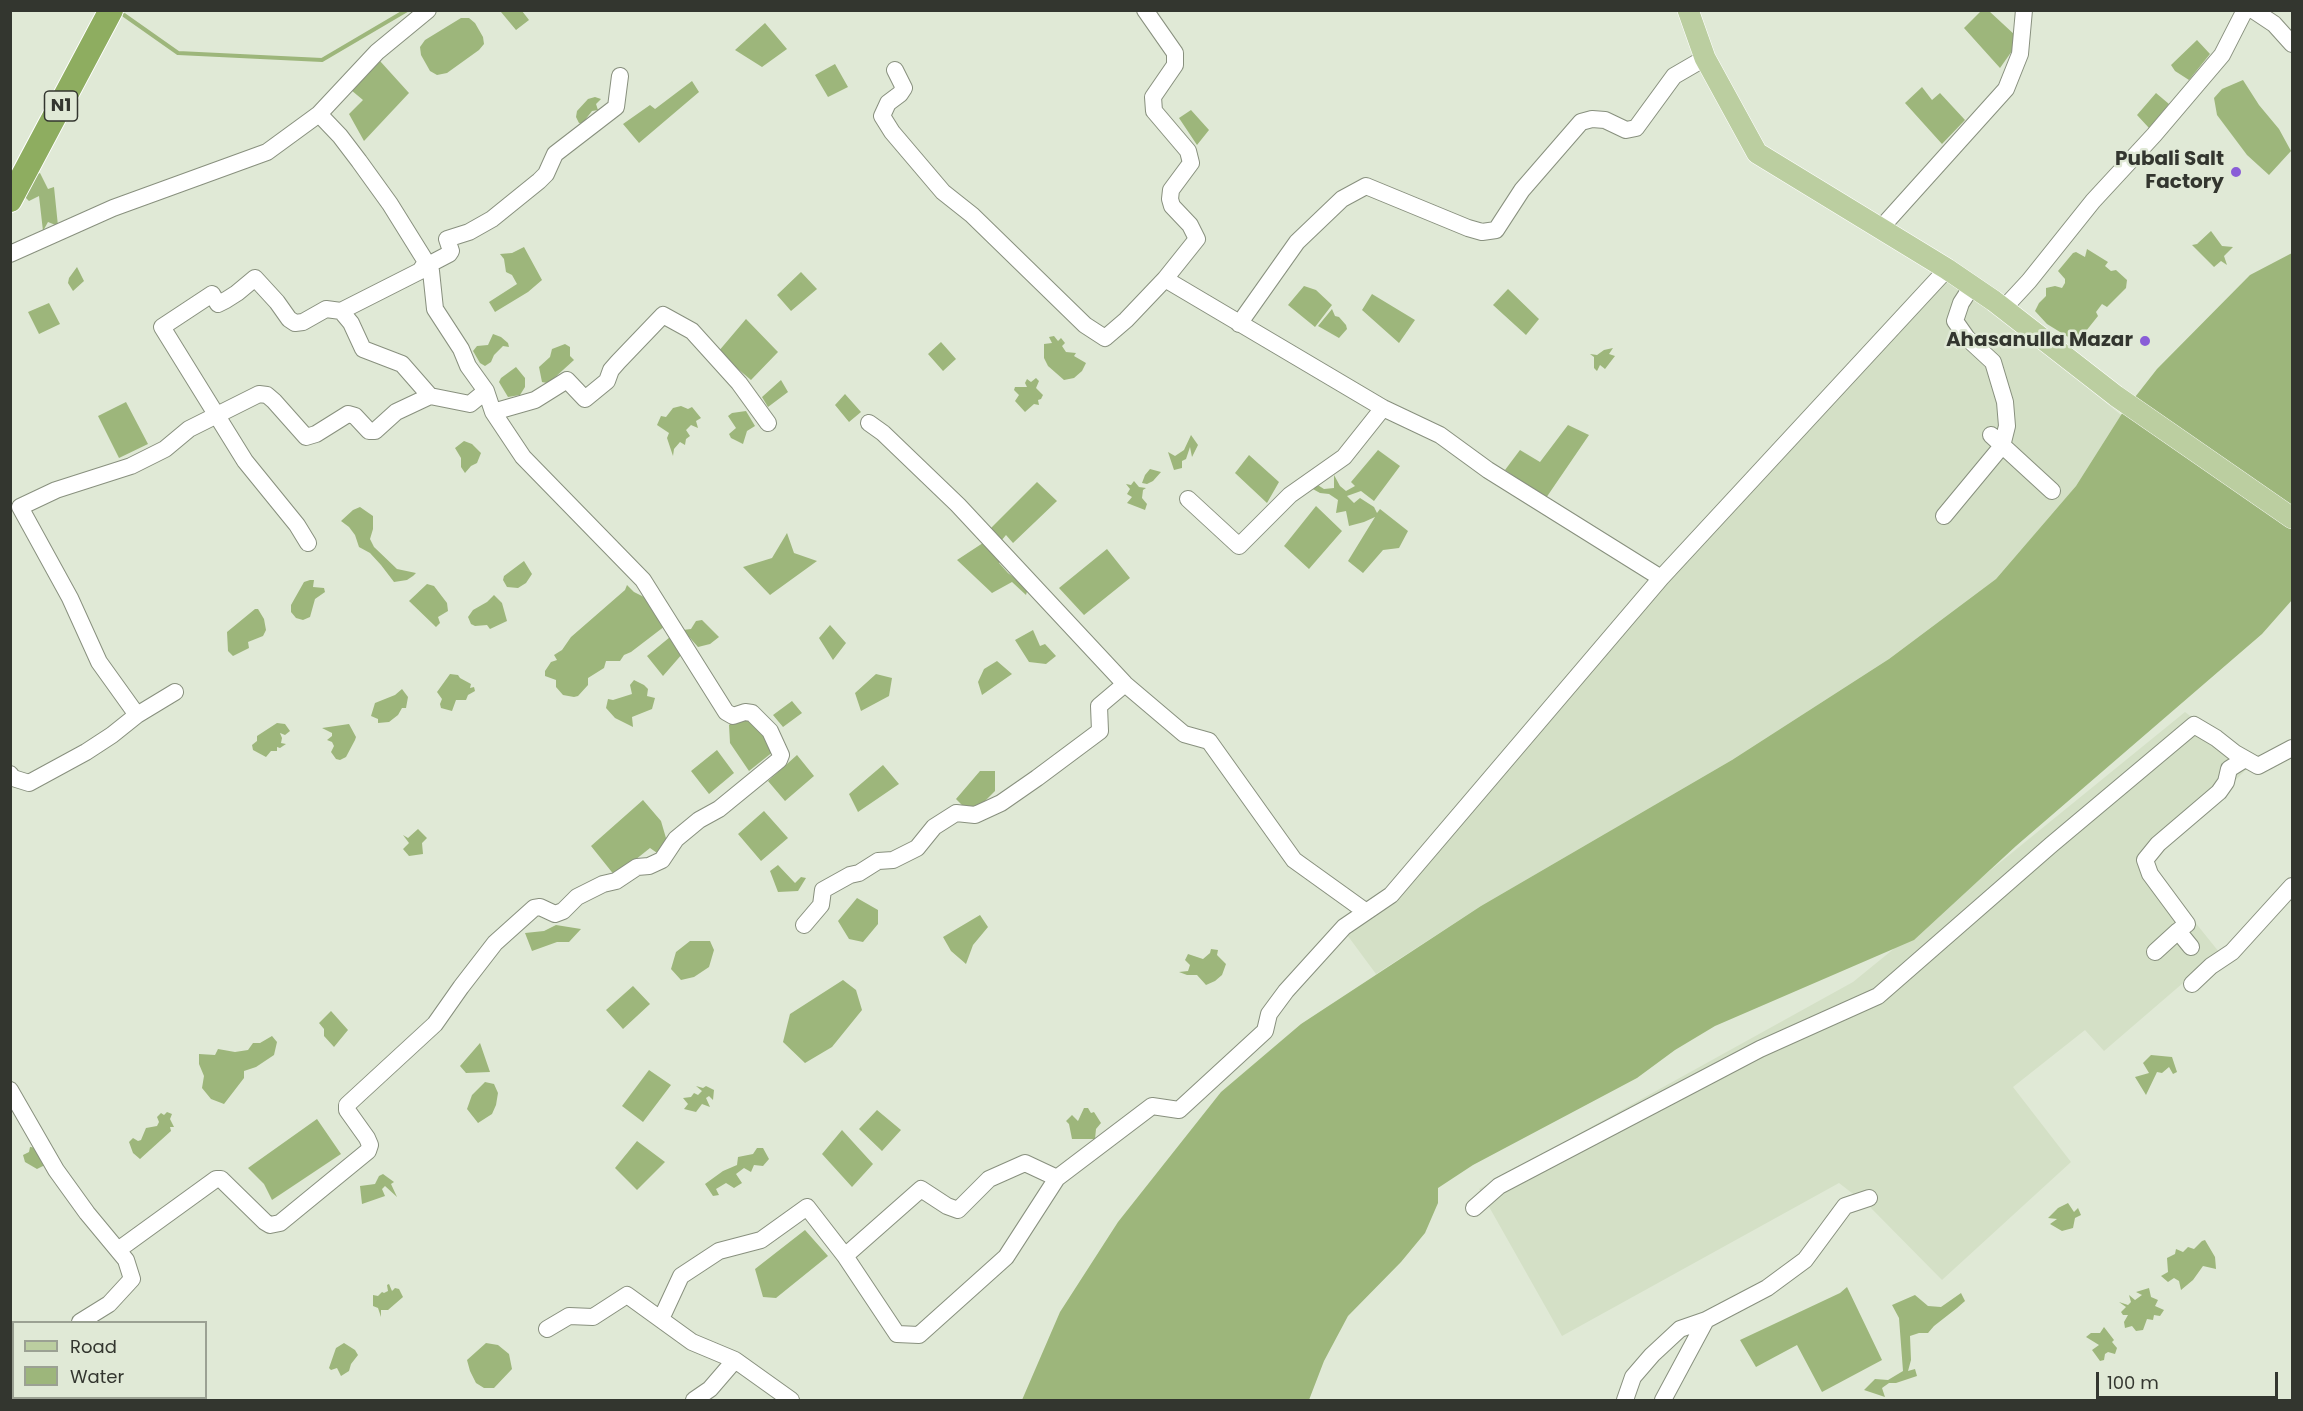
<!DOCTYPE html>
<html>
<head>
<meta charset="utf-8">
<style>
	body { margin:0 }
	#map { position:relative; width:2303px; height:1411px; overflow:hidden; background:#e0e9d6; font-family:Poppins,sans-serif }
	canvas { display:block }
	.frame { position:absolute; inset:0; border:12px solid #33362f; pointer-events:none }
	.legend { position:absolute; left:12px; top:1321px; width:195px; height:78px; box-sizing:border-box; background:#e0e9d6; border:2px solid #9ba193; margin:0; padding:8px 10px; list-style:none; font-size:18px; color:#33362f }
	.legend li { display:flex; align-items:center; gap:12px; height:30px }
	.legend b { width:30px; border:2px solid #9ba193 }
	.scale { position:absolute; left:2096px; top:1372px; width:182px; height:27px; box-sizing:border-box; border:3px solid #33362f; border-top:0; padding-left:8px; font-size:18px; line-height:21px; white-space:nowrap; color:#33362f; -webkit-text-stroke:4px #e0e9d6; paint-order:stroke }
</style>
</head>
<body>
<div id="map">
<canvas width="2303" height="1411"></canvas>
<div class="frame"></div>
<ul class="legend">
<li><b style="height:8px;background:#bbcea0"></b>Road</li>
<li><b style="height:16px;background:#9db67b"></b>Water</li>
</ul>
<div class="scale">100 m</div>
</div>
<script>
const ctx = document.querySelector('canvas').getContext('2d');
ctx.lineJoin = 'round';
function fillPath(path, color) { ctx.fillStyle = color; ctx.fill(path, 'evenodd'); }
const toPath = rows => new Path2D(rows.map(r => 'M' + r).join(''));
function stroke(path, color, width, dash) { ctx.strokeStyle = color; ctx.lineWidth = width; ctx.lineCap = dash ? 'butt' : 'round'; ctx.setLineDash(dash || []); ctx.stroke(path); }
function label(font, color, halo, rows, align = 'center') {
  ctx.font = font + ' Poppins,sans-serif'; ctx.lineWidth = 5; ctx.setLineDash([]); ctx.textBaseline = 'middle'; ctx.strokeStyle = halo; ctx.fillStyle = color; for (const [text, x, y, turn = 0] of rows) {
    ctx.save(); ctx.translate(x, y); ctx.rotate((+turn || 0) * Math.PI / 180); ctx.textAlign = isNaN(turn) ? turn : align; if (halo) ctx.strokeText(text, 0, 0); ctx.fillText(text, 0, 0); ctx.restore();
  }
}
const built = toPath([
	[1948,273,2121,415,2076,486,1996,579,1889,659,1732,760,1481,906,1376,974,1342,928,1386,906,1417,855],
	[2185,712,2253,763,2149,865,2219,952,2104,1051,2085,1030,2013,1087,2071,1162,1942,1280,1870,1207,1839,1183,1562,1336,1479,1189,1853,982]
]);
const water = toPath([
	[502,11,522,11,529,20,516,30,501,12],
	[1981,11,1989,11,2016,36,2012,51,2000,68,1964,28],
	[461,18,469,18,475,23,483,37,484,44,479,50,447,73,437,75,430,71,421,55,420,47,425,40],
	[765,23,787,49,762,67,735,50],
	[2197,40,2210,54,2189,80,2175,71,2171,65],
	[380,61,409,93,364,141,349,114,363,100,351,90],
	[835,64,848,87,828,97,815,75],
	[2243,80,2259,105,2279,129,2291,151,2269,175,2247,155,2217,115,2214,98,2222,89],
	[692,81,699,92,639,143,623,124,650,105,655,109],
	[1922,87,1932,100,1940,93,1965,120,1942,144,1905,103],
	[2156,93,2169,104,2149,128,2137,115],
	[595,97,601,99,596,104,598,110,592,111,582,124,579,123,576,117,577,111,588,99],
	[1191,110,1209,130,1197,145,1179,118],
	[40,173,48,189,54,187,58,226,48,222,43,231,39,196,29,201,24,196,35,175],
	[2211,231,2222,246,2233,247,2224,256,2227,265,2221,261,2214,267,2192,245,2197,244],
	[524,247,542,280,528,292,495,312,489,302,517,284,512,275,506,272,504,259,500,254,512,253],
	[2087,249,2108,262,2105,266,2111,271,2116,270,2127,280,2126,288,2107,307,2102,304,2096,312,2098,316,2086,331,2080,338,2073,340,2047,324,2035,311,2039,303,2046,296,2046,288,2055,286,2062,288,2065,283,2065,279,2058,271,2073,253,2076,252,2085,257],
	[2292,253,2292,600,2262,634,2016,846,1914,940,1715,1026,1675,1050,1637,1078,1473,1165,1438,1188,1438,1203,1425,1233,1401,1262,1348,1316,1324,1361,1309,1400,1022,1400,1060,1312,1118,1222,1221,1092,1301,1024,1481,906,1732,760,1889,659,1996,579,2076,486,2121,415,2157,369,2250,275],
	[77,267,84,281,73,291,68,283,69,278],
	[801,272,817,289,791,311,777,295],
	[1304,286,1316,290,1332,305,1315,327,1288,305],
	[1508,289,1539,319,1526,335,1493,305],
	[1372,294,1415,320,1399,343,1362,310],
	[49,303,60,324,39,334,28,312],
	[1332,309,1335,316,1339,317,1346,325,1347,329,1339,338,1318,326],
	[746,319,778,352,751,380,718,352],
	[493,334,501,337,508,343,509,347,503,346,494,355,491,362,485,366,480,363,473,351,477,346,488,345],
	[1054,336,1058,341,1061,338,1065,343,1062,346,1066,352,1076,353,1074,356,1086,363,1082,371,1074,378,1064,380,1048,366,1044,358,1044,344,1052,343,1049,337],
	[941,342,956,359,943,371,928,354],
	[565,344,570,347,570,356,574,360,552,380,547,383,542,382,539,367,550,357,552,349],
	[1613,348,1609,354,1615,356,1605,369,1600,365,1597,371,1594,368,1594,357,1590,354,1597,355,1604,350],
	[516,367,525,378,525,387,520,395,508,397,499,382,501,378],
	[1036,378,1039,381,1036,388,1043,395,1041,399,1038,400,1039,405,1034,404,1025,412,1015,401,1019,395,1014,390,1015,387,1027,387,1025,383,1027,379,1031,382],
	[781,380,788,392,768,407,762,397],
	[845,394,861,412,849,422,835,405],
	[126,402,148,444,119,458,98,416],
	[681,406,688,409,692,407,701,418,696,421,698,428,691,425,686,430,690,436,686,439,685,445,680,442,674,449,673,456,667,438,669,433,657,425,661,416,666,417,673,408],
	[746,411,755,426,747,431,743,444,731,438,729,434,736,428,728,416,732,413],
	[1568,425,1589,435,1546,498,1505,470,1520,450,1540,462],
	[1191,435,1198,445,1192,457,1190,447,1186,459,1182,461,1182,468,1174,470,1168,452,1175,456,1184,450],
	[464,441,472,444,481,453,477,463,471,466,465,473,461,467,461,458,455,448],
	[1378,450,1400,466,1374,501,1361,491,1347,496,1354,503,1360,498,1374,507,1377,513,1380,509,1408,531,1399,548,1383,550,1363,573,1348,561,1375,517,1364,522,1349,526,1346,511,1336,513,1338,500,1329,494,1320,493,1311,488,1316,484,1324,489,1334,488,1334,475,1340,486,1346,491,1355,486,1351,482],
	[1249,455,1279,482,1267,503,1235,473],
	[1150,469,1161,472,1153,481,1147,484,1142,483,1145,475],
	[1134,481,1139,487,1146,488,1143,490,1142,498,1147,504,1145,510,1127,503,1132,497,1127,494,1130,489,1126,484,1131,485],
	[1037,482,1057,501,1013,543,1006,535,1001,541,990,529],
	[1316,506,1342,531,1309,569,1284,546],
	[360,507,373,516,373,529,370,539,374,547,397,569,416,573,413,576,407,580,394,582,381,565,370,553,359,547,355,535,349,527,341,521,353,510],
	[787,533,794,553,817,561,770,595,743,567,772,558],
	[986,541,1002,557,999,563,1008,573,1028,588,1026,595,1012,582,992,593,957,560],
	[1107,549,1130,578,1084,615,1059,588],
	[524,561,532,574,526,583,518,588,507,587,503,580,504,576],
	[310,580,314,580,313,587,324,588,325,592,315,599,310,617,303,620,296,618,291,612,291,605,304,582],
	[427,584,434,586,447,603,448,611,438,617,440,623,436,627,409,601],
	[627,585,634,592,644,597,665,626,631,652,624,655,620,661,606,661,604,668,588,678,588,685,578,696,574,697,563,695,556,687,556,680,545,676,545,671,551,662,557,660,554,655,562,650,571,637,625,590],
	[494,595,502,603,507,621,490,629,487,625,475,626,471,624,468,617,473,610,487,602],
	[255,609,258,609,264,619,266,630,263,636,248,642,249,648,233,656,228,651,227,632],
	[702,620,719,637,710,644,698,647,683,630,691,629,696,621],
	[830,625,846,643,833,660,819,638],
	[1033,630,1040,646,1045,644,1056,656,1046,664,1029,662,1015,640],
	[670,637,683,653,663,676,647,656],
	[997,661,1012,674,982,695,978,682,984,669],
	[450,674,458,675,460,678,471,684,470,688,474,687,475,691,468,695,466,700,456,700,452,711,441,708,440,704,442,699,437,692],
	[876,674,892,678,889,696,861,711,855,693],
	[634,680,644,685,648,689,647,696,655,698,652,709,632,717,633,727,615,718,606,708,608,699,613,700,632,694,630,685],
	[402,689,408,697,406,708,402,708,398,715,389,722,378,723,378,719,371,716,375,703,395,695],
	[792,701,802,713,783,727,773,715],
	[735,720,752,720,774,751,749,771,730,743,729,725],
	[277,723,285,724,290,731,285,735,280,733,282,738,281,743,286,744,280,748,277,747,277,751,271,751,266,757,253,750,252,745,257,741,257,736],
	[349,724,356,737,355,740,346,757,340,760,336,759,331,752,334,746,332,742,327,740,332,736,332,733,322,728],
	[717,750,734,773,709,794,691,771],
	[797,755,814,776,785,801,768,781],
	[883,765,899,784,858,812,849,794],
	[980,771,995,771,995,791,977,809,965,808,956,799],
	[643,800,661,821,668,845,660,855,650,848,615,876,591,846],
	[764,811,788,838,761,861,738,834],
	[418,829,427,838,422,843,423,854,409,856,403,849,409,843,403,835,408,838],
	[778,865,795,883,801,877,806,878,798,891,778,892,770,871],
	[857,898,878,910,878,924,863,942,849,939,838,921],
	[980,915,988,927,973,945,966,964,951,951,943,937],
	[556,925,581,929,569,942,557,942,532,951,525,933,544,931],
	[690,941,710,941,714,950,709,967,694,977,681,980,671,969,676,952],
	[1211,949,1218,950,1217,955,1226,964,1222,975,1215,981,1206,985,1197,975,1187,975,1179,972,1188,971,1190,965,1185,960,1188,954,1203,959,1210,953],
	[843,980,856,990,862,1010,832,1047,805,1063,783,1042,790,1014],
	[633,986,650,1004,623,1029,606,1010],
	[331,1011,348,1030,334,1047,324,1036,324,1029,319,1023],
	[272,1036,277,1042,274,1055,256,1067,244,1071,244,1078,224,1104,211,1099,202,1088,204,1076,199,1064,199,1054,215,1055,218,1049,235,1052,248,1050,253,1043,260,1043],
	[480,1043,490,1072,466,1073,460,1066],
	[2151,1055,2172,1057,2177,1072,2173,1074,2169,1067,2162,1073,2157,1072,2146,1095,2135,1077,2149,1073,2143,1063],
	[649,1070,671,1085,643,1122,622,1106],
	[485,1082,494,1084,498,1093,496,1105,492,1114,478,1123,467,1109,472,1095],
	[696,1086,703,1088,706,1086,714,1090,713,1100,709,1096,706,1098,710,1107,702,1104,696,1112,684,1109,688,1104,683,1098,691,1097,694,1093,698,1095,702,1091],
	[1084,1108,1088,1108,1091,1113,1094,1112,1101,1123,1096,1129,1095,1139,1072,1139,1069,1124,1066,1121,1072,1115,1078,1121],
	[877,1110,901,1130,882,1151,859,1129],
	[167,1112,172,1114,170,1119,174,1127,170,1127,171,1131,140,1159,133,1153,129,1142,133,1138,138,1141,141,1140,146,1128,157,1126,159,1122,157,1117,161,1113,164,1115],
	[317,1119,341,1154,272,1200,264,1184,248,1168],
	[842,1130,873,1164,852,1187,822,1154],
	[637,1141,665,1162,637,1190,615,1168],
	[30,1147,38,1148,45,1165,37,1169,25,1162,23,1155,29,1152],
	[757,1148,763,1148,769,1159,763,1166,754,1165,751,1172,744,1168,736,1174,742,1183,734,1188,726,1183,716,1189,719,1195,713,1196,705,1184,723,1171,737,1165,738,1157,753,1154],
	[383,1174,394,1182,391,1184,397,1197,385,1186,382,1189,385,1196,362,1204,360,1186,375,1184,379,1176],
	[2068,1203,2074,1212,2078,1208,2081,1215,2075,1218,2073,1228,2062,1231,2050,1224,2057,1219,2048,1218,2058,1208],
	[805,1230,828,1256,776,1298,763,1297,755,1269],
	[2205,1240,2215,1257,2216,1269,2203,1266,2193,1280,2181,1290,2179,1281,2174,1278,2168,1282,2161,1276,2168,1272,2167,1258,2175,1254,2176,1249,2183,1252,2188,1247,2194,1249,2202,1241],
	[389,1284,392,1291,395,1288,399,1289,403,1297,388,1310,381,1310,381,1317,378,1308,373,1306,373,1295,378,1296,382,1292,384,1293,388,1291,387,1285],
	[1847,1287,1882,1360,1822,1392,1797,1345,1756,1367,1740,1340,1840,1293],
	[2149,1288,2151,1297,2158,1300,2155,1306,2164,1310,2160,1316,2154,1315,2153,1320,2147,1319,2143,1330,2136,1331,2132,1326,2125,1328,2124,1322,2128,1315,2123,1315,2121,1312,2126,1307,2119,1302,2128,1305,2131,1302,2129,1295,2135,1300,2142,1295,2136,1292],
	[1961,1293,1965,1301,1957,1308,1934,1326,1928,1333,1919,1333,1910,1336,1911,1360,1908,1371,1915,1369,1917,1376,1896,1383,1889,1383,1882,1388,1885,1397,1864,1390,1875,1379,1888,1380,1903,1371,1899,1318,1892,1305,1915,1295,1928,1306,1941,1307],
	[2104,1327,2114,1340,2112,1342,2117,1348,2115,1354,2108,1352,2105,1354,2104,1360,2100,1361,2092,1350,2099,1345,2086,1337,2091,1333,2100,1333],
	[344,1343,355,1350,358,1355,351,1364,349,1371,341,1376,337,1368,331,1370,329,1368,336,1348],
	[486,1343,498,1345,509,1354,512,1369,494,1388,484,1388,476,1383,470,1371,467,1360]
]);
const stream = toPath([
	[124,15,178,53,322,60,407,10]
]);
const minor = toPath([
	[2253,10,2274,24,2292,44],
	[895,70,904,88,900,94,888,103,882,116,892,132,943,192,972,215,1085,325,1105,338,1126,320,1165,279,1197,239,1190,225,1172,206,1170,199,1171,190,1191,163,1188,151,1154,111,1153,97,1175,65,1175,53,1145,10],
	[1880,229,2006,89,2020,54,2024,10],
	[10,254,113,208,267,152,319,114,377,52,428,10],
	[428,265,449,254,451,251,447,239,469,232,492,219,539,181,546,174,555,154,616,107,620,76],
	[1165,279,1383,408,1440,435,1488,470,1661,578],
	[2004,308,2029,281,2093,201,2154,135,2222,55,2245,10],
	[341,311,420,271,426,262],
	[1239,324,1297,242,1342,199,1366,186,1468,228,1482,232,1496,230,1522,190,1581,122,1592,119,1605,120,1626,130,1636,128,1674,76,1705,58],
	[493,412,535,400,567,380,585,399,607,381,611,370,618,362,663,315,692,331,739,383,768,423],
	[869,423,883,433,958,505,1125,684,1184,734,1209,741,1294,860,1365,911],
	[1991,435,2052,491],
	[1188,499,1239,546,1290,495,1344,457,1383,408],
	[1944,516,2002,446,2007,426,2005,402,1993,362,1967,338,1955,321,1961,303,1972,286],
	[308,543,297,525,245,461,162,327,212,294,218,304,226,300,237,293,255,278,277,302,289,319,295,323,303,322,326,309,341,311,351,323,363,349,402,364,430,396,470,404,486,391],
	[175,692,137,715,99,662,70,598,20,507,56,490,131,466,165,449,189,429,259,394,267,395,274,401,306,437,316,434,348,414,355,416,369,431,375,431,396,412,430,396],
	[10,774,13,778,29,783,86,752,112,735,137,715],
	[804,925,821,905,823,890,850,875,859,873,878,861,893,860,917,848,934,827,956,813,975,815,1001,803,1037,778,1100,731,1099,706,1125,684],
	[2191,947,2178,931,2187,924,2150,874,2145,860,2158,844,2219,792,2226,782,2229,769,2245,759],
	[2155,952,2178,931],
	[2192,984,2211,966,2232,952,2292,886],
	[10,1090,56,1170,87,1213,126,1260,132,1279,109,1304,80,1322],
	[1057,1178,1025,1163,989,1179,958,1210,947,1206,921,1189,845,1256,897,1334,919,1335,1006,1257,1057,1178,1152,1106,1179,1110,1265,1031,1269,1014,1286,991,1344,927,1391,895,1661,578,1947,269],
	[1474,1208,1499,1186,1760,1049,1878,996,2051,845,2194,725,2216,738,2235,753,2258,766,2292,748],
	[118,1250,216,1179,221,1179,265,1222,270,1225,280,1223,368,1151,370,1145,367,1138,347,1110,347,1105,435,1024,461,987,495,943,534,908,540,907,555,914,563,911,577,897,603,884,616,881,637,867,649,866,662,860,676,839,699,820,719,809,779,760,781,755,770,731,752,713,745,712,733,716,726,712,643,580,523,457,493,412,486,391,468,366,461,349,435,309,431,271,423,257,390,204,359,161,340,136,319,114],
	[661,1319,681,1276,719,1251,761,1240,807,1207,845,1256],
	[547,1329,569,1316,593,1317,627,1295,692,1342,735,1360,710,1389,694,1400],
	[735,1360,791,1400],
	[59,1398,60,1400],
	[1625,1400,1633,1377,1652,1355,1680,1329,1706,1320,1767,1288,1805,1260,1845,1206,1869,1198],
	[1663,1400,1706,1320]
]);
const major = toPath([
	[1688,10,1705,58,1757,153,1947,269,1994,301,2116,396,2292,518]
]);
const highway = toPath([
	[10,200,111,10]
]);
const markers = [
	[2236,172,6,"#895dd7"],
	[2145,341,6,"#895dd7"]
];
const shields = [
	[61,106,33]
];
const shieldNames = [
	["N1",61,106]
];
const poiNames = [
	["Pubali Salt",2224,160],
	["Factory",2224,183],
	["Ahasanulla Mazar",2133,341]
];
fillPath(built, '#d4e0c6');
fillPath(water, '#9db67b');
stroke(stream, '#9db67b', 4);
stroke(minor, '#88907e', 18);
stroke(major, '#fff', 22);
stroke(highway, '#fff', 26);
stroke(minor, '#fff', 16);
stroke(major, '#bbcea0', 21);
stroke(highway, '#8ead60', 24);
for (const [x, y, r, color] of markers) { const dot = new Path2D(); dot.arc(x, y, r, 0, 2 * Math.PI); ctx.fillStyle = color; ctx.fill(dot); stroke(dot, '#e0e9d6', 2); }
for (const [x, y, w] of shields) { const box = new Path2D(); box.roundRect(x - w / 2, y - 15, w, 30, 4.5); ctx.fillStyle = '#e0e9d6'; ctx.fill(box); stroke(box, '#33362f', 1.5); }
label('bold 18px', '#33362f', null, shieldNames);
label('bold 20px', '#33362f', '#e0e9d6', poiNames, 'right');
</script>
</body>
</html>
